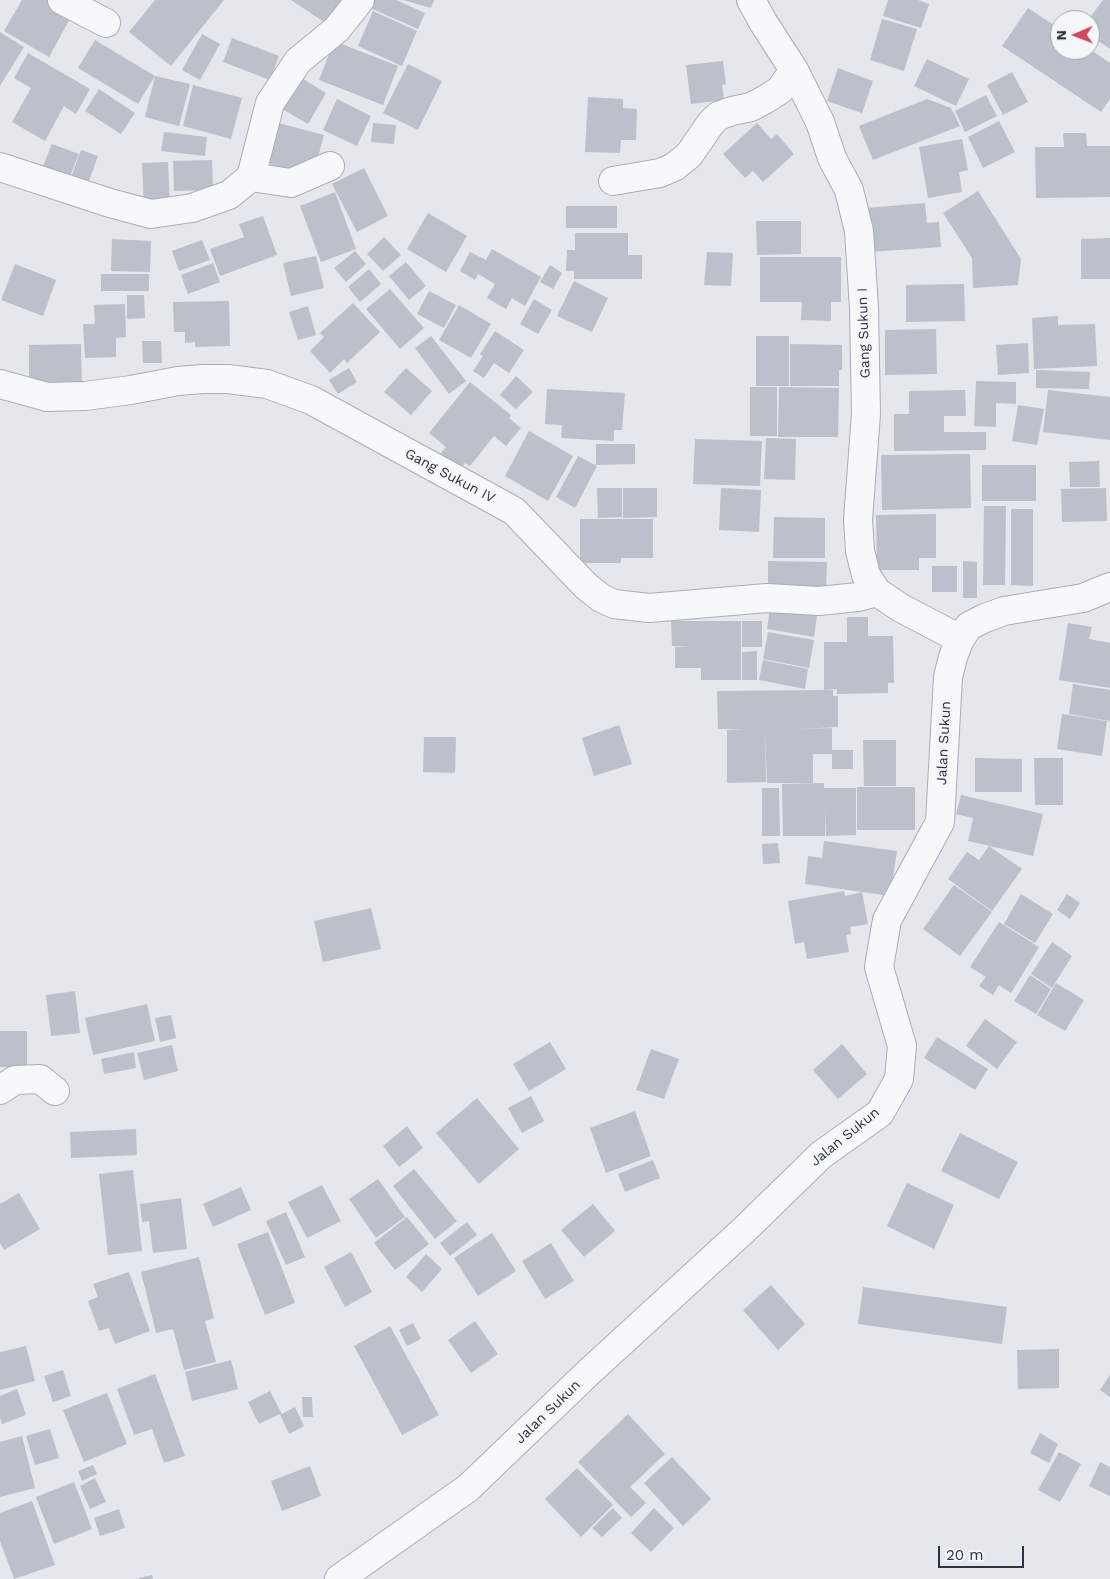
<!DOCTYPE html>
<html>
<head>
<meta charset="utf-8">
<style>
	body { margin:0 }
	#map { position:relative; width:1110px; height:1579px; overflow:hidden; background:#e4e7ec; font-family:"Work Sans",sans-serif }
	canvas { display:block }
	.north { position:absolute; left:1050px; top:10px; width:50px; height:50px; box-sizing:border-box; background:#f4f6f9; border:1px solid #a4a8b1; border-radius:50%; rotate:269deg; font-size:14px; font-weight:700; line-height:20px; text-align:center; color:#2b3445 }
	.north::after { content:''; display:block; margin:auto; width:18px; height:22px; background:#d1495b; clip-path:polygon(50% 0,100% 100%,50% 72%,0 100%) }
	.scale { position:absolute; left:938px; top:1546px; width:86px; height:22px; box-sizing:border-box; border:2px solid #2b3445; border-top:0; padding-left:6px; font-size:15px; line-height:18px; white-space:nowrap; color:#2b3445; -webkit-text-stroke:4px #f4f6f9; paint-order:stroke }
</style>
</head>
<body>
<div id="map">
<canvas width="1110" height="1579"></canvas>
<div class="north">N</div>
<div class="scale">20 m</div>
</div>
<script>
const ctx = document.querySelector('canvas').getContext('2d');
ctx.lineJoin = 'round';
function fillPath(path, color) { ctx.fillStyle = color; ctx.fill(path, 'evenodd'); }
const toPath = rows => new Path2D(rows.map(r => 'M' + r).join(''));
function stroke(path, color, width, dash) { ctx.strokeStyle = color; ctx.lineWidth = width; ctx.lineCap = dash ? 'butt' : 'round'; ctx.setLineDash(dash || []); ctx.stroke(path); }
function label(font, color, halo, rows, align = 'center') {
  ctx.font = font + ' "Work Sans",sans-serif'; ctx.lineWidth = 5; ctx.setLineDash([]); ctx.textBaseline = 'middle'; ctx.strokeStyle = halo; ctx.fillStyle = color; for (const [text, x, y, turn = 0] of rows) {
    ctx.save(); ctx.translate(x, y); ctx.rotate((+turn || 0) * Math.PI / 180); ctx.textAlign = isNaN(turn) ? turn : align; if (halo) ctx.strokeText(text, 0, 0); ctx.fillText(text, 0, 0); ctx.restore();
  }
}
const building = toPath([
	[22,0,47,0,72,15,49,57,4,31],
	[155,0,224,0,171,66,129,32],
	[291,0,342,0,327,24],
	[371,0,396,0,425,13,418,29,368,7],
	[403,0,434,0,431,8],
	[888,0,918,0,929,4,921,28,883,16],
	[1103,0,1110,0,1110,49,1090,35,1090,20,1088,20],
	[1028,8,1060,29,1060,50,1091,50,1110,63,1110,99,1101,112,1002,46],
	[373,11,417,31,402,66,358,46],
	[882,19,917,29,904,71,870,60],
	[0,32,24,47,0,86],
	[202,34,220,44,200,80,182,70],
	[232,38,279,56,270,80,223,62],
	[95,40,155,76,138,104,78,68],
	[334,41,398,66,383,105,319,80],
	[28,53,90,89,76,114,64,106,45,141,12,122,31,88,14,78],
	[927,59,969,79,956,106,914,86],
	[723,61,726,84,722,85,724,100,691,104,686,65],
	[408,64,442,81,418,130,383,113],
	[838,68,873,81,862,113,827,101],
	[292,72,326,93,308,124,274,104],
	[1012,72,1028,102,1003,115,987,85],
	[155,76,190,84,179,126,145,117],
	[193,85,242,98,231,139,183,126],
	[99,89,135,113,121,134,85,111],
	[986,95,997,116,965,132,955,111],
	[588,97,623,99,623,108,637,109,636,140,621,140,620,153,585,152],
	[337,99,371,116,357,146,323,130],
	[927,99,951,108,960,126,873,160,859,126],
	[267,120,324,135,313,176,256,160],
	[999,121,1015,152,983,168,968,137],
	[373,123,396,125,394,144,371,142],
	[757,123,771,139,777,134,794,154,763,182,753,171,745,178,723,154],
	[164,132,207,137,205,156,161,151],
	[1063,133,1086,133,1087,146,1110,146,1110,197,1036,198,1035,147,1064,147],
	[962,139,968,170,959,172,962,192,928,198,919,147],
	[52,144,79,154,68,181,41,171],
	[81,150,98,156,83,198,66,191],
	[212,160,213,190,174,191,173,161],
	[168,162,170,208,144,209,142,163],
	[364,168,388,216,357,232,332,184],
	[978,191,1021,259,1018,285,973,288,972,258,943,213],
	[335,192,356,249,321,262,300,206],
	[925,203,927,223,939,222,941,247,869,252,866,208],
	[566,206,617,206,617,228,566,228],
	[428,213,467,236,446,272,407,249],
	[263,216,277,255,220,276,210,249,244,237,239,224],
	[756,221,801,221,801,254,757,255],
	[575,233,628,233,628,255,642,255,642,279,574,279,574,271,566,271,567,250,575,250],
	[384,237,401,255,383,271,367,254],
	[1110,238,1110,279,1081,279,1081,239],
	[112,239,151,241,150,272,111,271],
	[202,240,210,260,179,271,172,251],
	[492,249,541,277,525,306,512,298,506,309,487,298,495,284,478,274,475,280,460,271,470,252,486,260],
	[355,251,366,264,346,282,334,268],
	[707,252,733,253,731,286,704,285],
	[316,256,324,288,291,296,283,263],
	[760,257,841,257,841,302,831,302,831,321,801,320,802,302,760,302],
	[406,262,426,286,409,300,389,276],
	[213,263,220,282,188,294,181,275],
	[15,264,56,280,43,316,1,300],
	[550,265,562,273,553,289,540,282],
	[369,269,381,284,360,302,348,287],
	[101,274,149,274,149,291,101,291],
	[574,281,608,298,592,332,557,316],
	[964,284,965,321,906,322,906,285],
	[390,289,424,328,400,349,366,309],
	[429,291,456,305,444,328,417,314],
	[127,295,144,295,145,318,127,319],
	[534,299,552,310,538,334,520,324],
	[229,301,230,346,195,347,195,342,185,343,185,332,174,332,173,302],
	[353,303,380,332,347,363,344,359,330,373,310,351,324,337,320,333],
	[125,304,126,337,116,338,116,357,85,358,83,324,95,324,94,305],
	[459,305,491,324,471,358,439,340],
	[308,306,316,335,298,340,289,312],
	[1058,316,1058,325,1095,324,1097,366,1034,369,1032,318],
	[936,329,937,374,885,375,885,330],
	[495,331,524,350,509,373,494,363,484,378,473,371,483,356,480,354],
	[431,336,466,381,449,394,415,348],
	[756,336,789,336,789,386,756,386],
	[142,341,161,341,162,363,143,363],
	[1028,343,1029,373,998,375,996,345],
	[81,344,82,388,29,389,29,345],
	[790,344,842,345,842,370,839,370,839,386,790,386],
	[349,368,357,382,338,394,329,380],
	[406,368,432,391,411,415,384,392],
	[1036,370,1090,372,1089,389,1036,388],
	[516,376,533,392,516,409,500,395],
	[976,381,1016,382,1016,404,996,403,996,427,974,426],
	[470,382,511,415,509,418,521,428,506,446,494,436,470,466,465,463,459,471,439,455,446,447,429,433],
	[750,387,777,387,777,436,750,436],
	[779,387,839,388,838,437,778,437],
	[547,389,625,393,622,430,614,430,614,441,561,438,562,425,545,424],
	[965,390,966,416,944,416,944,432,986,432,986,450,894,451,894,414,909,414,909,391],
	[1048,390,1110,397,1110,440,1043,432],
	[1018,405,1044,409,1037,445,1012,441],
	[529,431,573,456,548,501,505,476],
	[766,438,796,439,795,480,764,479],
	[695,439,762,441,760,486,693,484],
	[596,444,635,444,635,464,596,465],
	[970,454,971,508,882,510,881,455],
	[578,456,597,466,575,508,556,497],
	[1099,461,1100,487,1070,487,1069,462],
	[982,465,1036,465,1036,501,982,501],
	[597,488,622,488,622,517,598,518],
	[623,488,657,488,657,517,623,518],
	[721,488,761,490,759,532,719,530],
	[1106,488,1107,521,1062,522,1061,489],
	[984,506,1006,506,1005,585,983,585],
	[1011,509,1033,509,1033,586,1011,585],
	[936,514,936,558,919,558,919,570,877,570,876,515],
	[774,517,825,518,825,558,773,558],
	[580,519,653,519,653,558,621,558,621,563,580,563],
	[768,561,827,562,826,596,768,595],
	[963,561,977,562,977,598,963,598],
	[932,566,957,566,957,592,932,592],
	[771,602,818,609,814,637,767,629],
	[847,617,868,617,868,636,893,636,894,683,888,683,888,693,837,694,837,689,824,690,824,642,847,642],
	[671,621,741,621,741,680,701,680,701,668,675,668,675,647,689,646,672,646],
	[742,621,762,621,762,647,742,647],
	[1068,623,1092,627,1089,639,1110,643,1110,688,1059,680],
	[768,632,814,640,809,668,763,659],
	[757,651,757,680,742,680,742,652],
	[763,660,808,669,805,689,759,680],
	[1073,684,1110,690,1110,721,1069,714],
	[833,690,833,696,838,696,838,727,799,729,832,728,832,750,853,750,853,769,832,769,832,754,813,754,813,783,767,783,765,729,766,782,727,783,727,730,743,729,718,729,717,691],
	[1062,714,1107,721,1102,756,1057,749],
	[619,725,632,764,594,776,582,738],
	[424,737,456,737,455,773,423,772],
	[863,740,896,740,896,786,864,786],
	[975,758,1022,759,1022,792,975,792],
	[1034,758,1063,758,1063,805,1035,805],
	[824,783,824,788,856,788,856,835,826,836,825,808,825,836,783,836,782,784],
	[857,787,915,787,915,830,857,830],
	[762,788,779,788,780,836,762,836],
	[961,795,1043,814,1033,856,968,841,973,818,956,814],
	[824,841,897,851,890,896,805,884,808,856,822,858],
	[778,843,780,863,763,864,762,844],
	[989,846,1022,869,992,911,948,879,967,852,979,860],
	[954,885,992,912,960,956,923,929],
	[844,891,845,896,862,892,868,924,850,927,851,934,846,935,849,952,807,959,804,942,795,944,788,901],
	[1021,894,1053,914,1035,943,1004,924],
	[1067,894,1080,903,1070,919,1057,910],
	[371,908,381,949,323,962,314,921],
	[999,922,1039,947,1011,993,999,985,993,995,979,986,986,977,970,967],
	[1052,942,1072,956,1052,988,1031,974],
	[1030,975,1051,989,1036,1014,1014,1001],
	[1056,983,1084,1000,1065,1031,1037,1015],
	[75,991,80,1033,51,1036,46,995],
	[147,1004,155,1041,93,1055,85,1018],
	[171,1015,176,1038,160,1042,155,1018],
	[985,1019,1017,1042,997,1069,966,1046],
	[0,1031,27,1031,27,1067,0,1067],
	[937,1037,988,1069,975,1090,924,1058],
	[550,1042,566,1069,529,1091,513,1064],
	[842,1044,867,1074,838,1099,813,1070],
	[172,1045,178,1071,144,1080,137,1053],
	[651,1049,679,1059,664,1099,636,1090],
	[134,1052,136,1068,104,1074,101,1059],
	[531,1096,544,1121,522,1133,508,1108],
	[477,1098,519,1149,479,1184,436,1133],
	[635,1111,651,1156,606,1173,590,1128],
	[407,1126,423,1148,399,1167,383,1146],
	[136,1129,137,1155,71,1158,70,1132],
	[960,1133,1018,1162,999,1199,941,1171],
	[653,1160,660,1178,625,1192,618,1174],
	[414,1169,457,1221,435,1239,393,1186],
	[133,1170,142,1251,108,1255,99,1174],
	[378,1179,405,1217,376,1238,349,1199],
	[907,1183,954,1205,934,1249,887,1226],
	[322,1185,341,1221,307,1238,288,1202],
	[241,1187,251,1210,213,1227,203,1204],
	[19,1193,40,1229,4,1250,0,1243,0,1204],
	[181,1198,187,1249,153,1253,149,1221,142,1222,140,1204],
	[593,1204,615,1231,584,1257,561,1230],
	[286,1212,305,1257,286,1265,266,1221],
	[407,1217,429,1244,395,1270,374,1243],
	[467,1222,477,1235,450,1256,440,1243],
	[268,1232,295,1303,265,1315,237,1244],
	[492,1233,516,1271,478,1296,454,1258],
	[551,1243,574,1281,545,1299,522,1261],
	[351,1252,372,1292,345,1307,324,1267],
	[426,1254,442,1269,422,1292,406,1277],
	[199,1257,214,1318,205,1321,216,1362,184,1370,173,1329,156,1333,141,1272],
	[129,1272,150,1331,115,1344,109,1328,99,1331,88,1301,98,1297,93,1284],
	[771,1285,805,1324,778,1350,743,1310],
	[863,1287,1007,1307,1002,1344,858,1324],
	[475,1321,498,1354,471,1373,448,1340],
	[413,1323,421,1339,407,1346,399,1330],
	[390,1326,439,1415,402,1435,354,1346],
	[26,1346,35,1381,0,1390,0,1352],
	[1059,1349,1059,1388,1018,1389,1017,1350],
	[231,1360,238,1389,192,1401,185,1372],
	[63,1370,71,1396,53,1402,44,1376],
	[155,1374,185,1456,164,1463,152,1429,134,1435,117,1389],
	[1110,1375,1110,1397,1100,1390],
	[17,1389,26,1415,2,1424,0,1417,0,1396],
	[270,1391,282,1414,295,1407,304,1426,289,1434,280,1414,259,1424,248,1402],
	[107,1393,127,1444,84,1462,63,1410],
	[302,1397,312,1397,313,1417,303,1417],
	[628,1414,665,1454,630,1487,646,1503,631,1517,578,1462],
	[50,1429,59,1458,35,1465,26,1436],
	[1040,1433,1058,1444,1049,1463,1030,1453],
	[22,1436,35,1488,0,1497,0,1442],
	[1059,1452,1081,1464,1060,1502,1038,1490],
	[672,1457,711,1499,683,1526,644,1483],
	[1100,1462,1110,1467,1110,1496,1089,1486],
	[93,1465,97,1474,82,1481,78,1471],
	[310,1466,321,1496,282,1511,271,1481],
	[577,1468,613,1505,581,1537,545,1499],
	[95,1478,106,1502,90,1509,80,1486],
	[74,1482,92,1529,54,1544,36,1497],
	[32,1501,55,1565,14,1579,0,1541,0,1513],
	[613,1508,622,1518,602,1537,592,1528],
	[654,1508,674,1528,651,1552,631,1533],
	[119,1509,125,1528,100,1536,94,1518],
	[152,1575,153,1579,139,1579,139,1578]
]);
const minor = toPath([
	[62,0,106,23],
	[751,0,763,22,794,70,820,122,832,158,849,190,859,231,864,308,866,414,858,520,860,551,866,575,877,592,901,608,960,639],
	[0,167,110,203,151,214,192,208,229,195,251,177,291,183,330,166],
	[251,177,270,103,298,61,337,29,360,0],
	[613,181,660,173,674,167,689,155,711,123,718,116,732,111,751,107,766,99,780,90,794,70],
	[0,384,47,397,85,396,131,390,178,381,203,379,228,379,267,384,311,400,514,511,586,586,601,598,614,604,649,608,767,598,819,601,858,597,877,592],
	[0,1090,15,1080,40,1079,55,1091],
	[339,1579,468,1488,589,1372,745,1229,821,1155,880,1113,899,1079,902,1046,879,967,887,920,940,822,948,677,953,657,960,639,969,626,985,618,1004,611,1083,598,1110,587]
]);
const streetNames = [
	["Gang Sukun I",864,333,-92],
	["Gang Sukun IV",450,476,28],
	["Jalan Sukun",944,743,-87],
	["Jalan Sukun",845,1137,-39],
	["Jalan Sukun",548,1412,-44]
];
fillPath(building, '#bbc0ca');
stroke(minor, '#a9aeb7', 30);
stroke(minor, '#f7f8fa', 28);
label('14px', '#2b3445', '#f4f6f9', streetNames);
</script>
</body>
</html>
